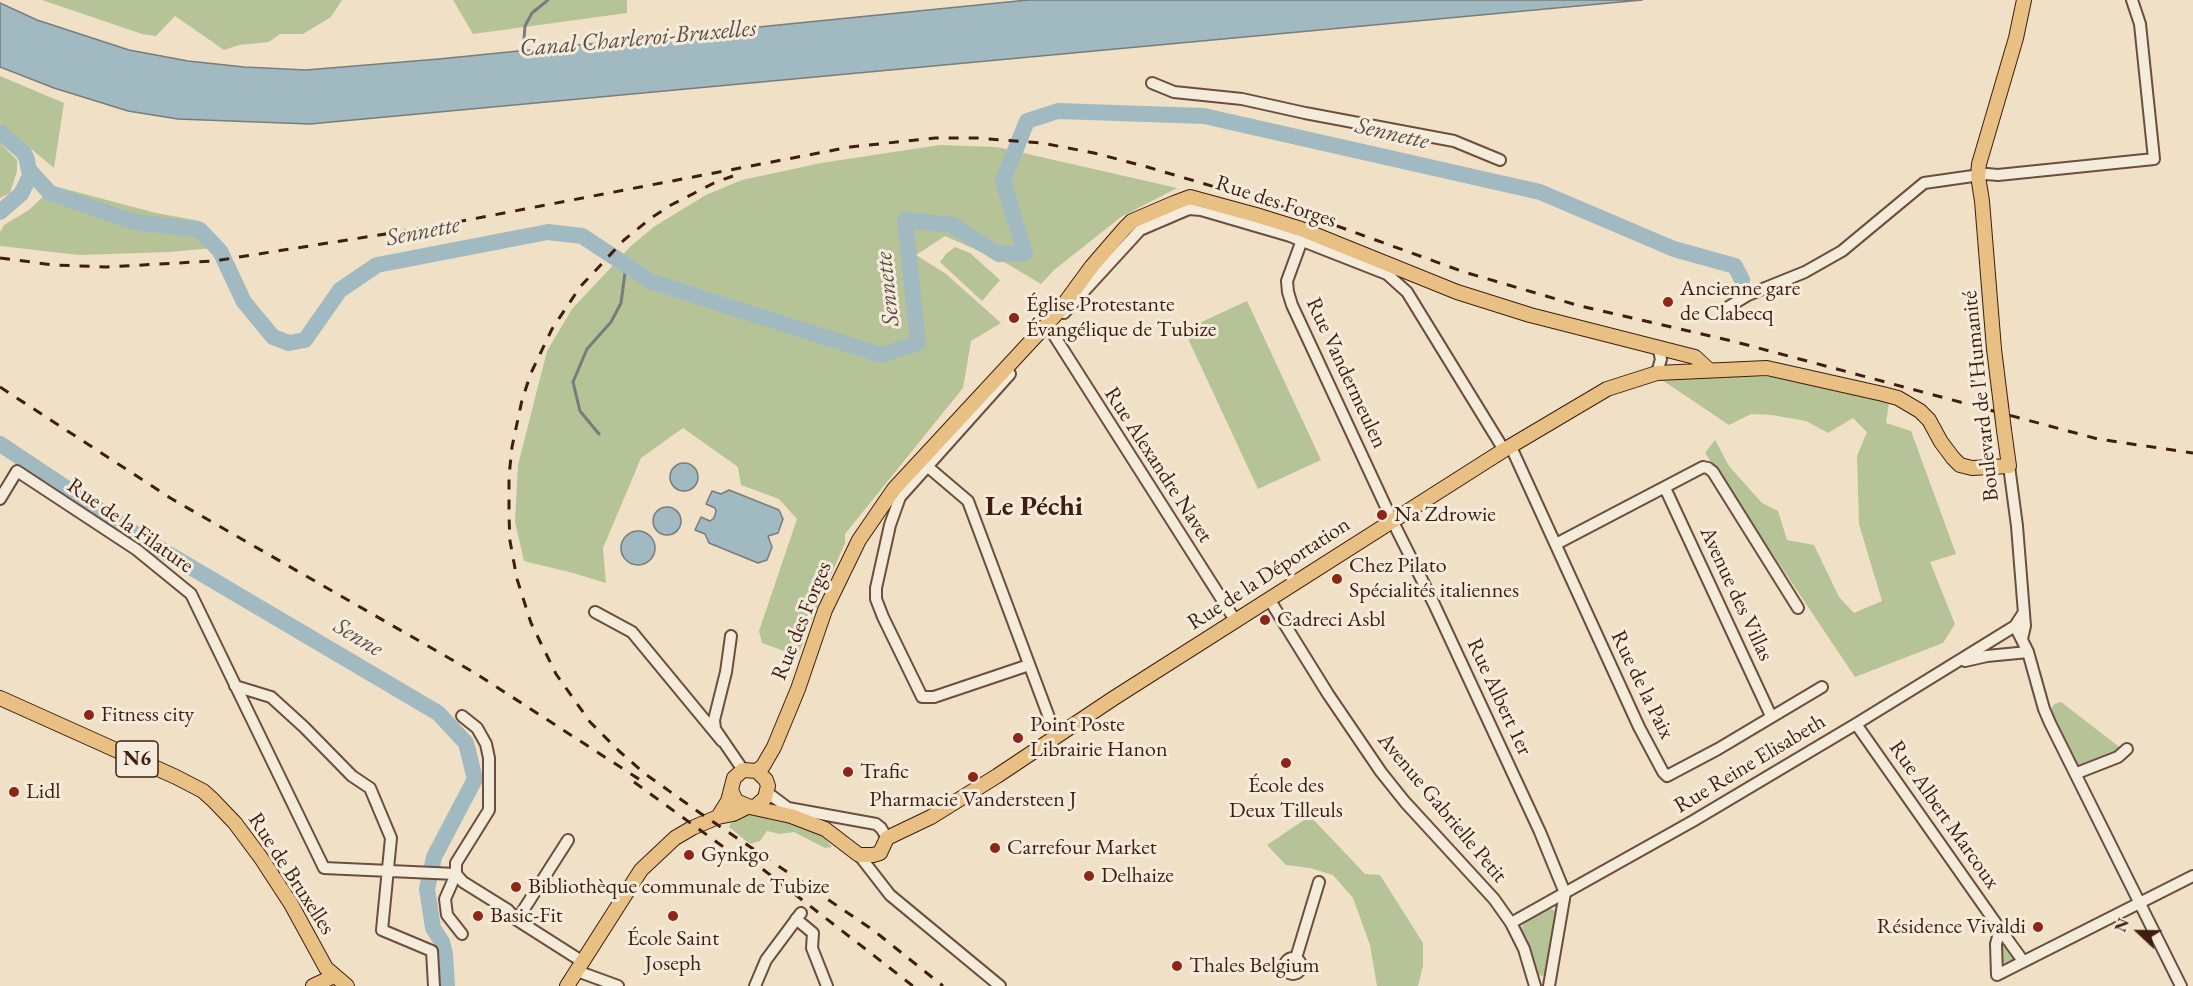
<!DOCTYPE html>
<html>
<head>
<meta charset="utf-8">
<style>
	body { margin:0 }
	#map { position:relative; width:2193px; height:986px; overflow:hidden; background:#f0e0c6; font-family:"EB Garamond",serif }
	canvas { display:block }
	.north { position:absolute; left:2109px; top:902px; width:60px; height:60px; -webkit-text-stroke:4px #f5ebda; paint-order:stroke; rotate:292deg; font-size:16px; font-weight:700; line-height:24px; text-align:center; color:#3f1d11 }
	.north::after { content:''; display:block; margin:auto; width:21px; height:27px; background:#3f1d11; clip-path:polygon(50% 0,100% 100%,50% 72%,0 100%) }
</style>
</head>
<body>
<div id="map">
<canvas width="2193" height="986"></canvas>
<div class="north">N</div>
</div>
<script>
const ctx = document.querySelector('canvas').getContext('2d');
ctx.lineJoin = 'round';
function fillPath(path, color) { ctx.fillStyle = color; ctx.fill(path, 'evenodd'); }
const toPath = rows => new Path2D(rows.map(r => 'M' + r).join(''));
function stroke(path, color, width, dash) { ctx.strokeStyle = color; ctx.lineWidth = width; ctx.lineCap = dash ? 'butt' : 'round'; ctx.setLineDash(dash || []); ctx.stroke(path); }
function label(font, color, halo, rows, align = 'center') {
  ctx.font = font + ' "EB Garamond",serif'; ctx.lineWidth = 6; ctx.setLineDash([]); ctx.textBaseline = 'middle'; ctx.strokeStyle = halo; ctx.fillStyle = color; for (const [text, x, y, turn = 0] of rows) {
    ctx.save(); ctx.translate(x, y); ctx.rotate((+turn || 0) * Math.PI / 180); ctx.textAlign = isNaN(turn) ? turn : align; if (halo) ctx.strokeText(text, 0, 0); ctx.fillText(text, 0, 0); ctx.restore();
  }
}
const green = toPath([
	[42,0,342,0,331,17,303,34,280,34,269,42,239,45,224,50,175,16,156,36,142,34],
	[453,0,627,0,627,13,473,34],
	[0,76,64,103,54,168,0,123],
	[0,143,17,160,17,171,10,193,0,198],
	[940,145,997,147,1177,188,1121,217,1054,270,1041,284,1006,263,945,236,916,255,946,274,1001,323,971,341,963,388,845,534,845,543,812,618,798,656,762,643,759,631,797,519,779,499,741,485,738,467,683,428,641,458,603,548,606,583,573,573,524,561,515,522,518,465,547,351,572,309,631,246,655,226,706,195,742,180,821,163],
	[54,186,156,213,200,221,224,247,169,252,79,255,0,246,0,232,4,225,29,210],
	[955,247,970,253,1000,280,982,301,940,262,946,254],
	[1247,301,1321,460,1258,489,1184,330],
	[1742,376,1783,377,1889,402,1886,423,1911,431,1956,554,1930,562,1955,624,1943,643,1855,677,1705,453,1715,440,1729,466,1762,503,1778,511,1787,540,1814,545,1839,597,1854,613,1882,601,1859,524,1857,456,1867,432,1853,418,1828,433,1806,421,1772,415,1751,414,1729,425,1659,378],
	[2061,702,2118,746,2120,748,2117,753,2080,766,2077,765,2050,712,2054,704],
	[757,814,797,821,818,831,832,847,825,848,794,832,780,834,767,831,760,841,750,844,729,827,733,820,746,815],
	[1310,816,1365,874,1380,875,1423,943,1423,966,1418,986,1377,986,1370,945,1353,898,1333,875,1310,868,1286,865,1267,845],
	[1550,908,1558,913,1546,972,1545,975,1541,976,1537,973,1521,928,1524,923],
	[2005,943,2014,954,2013,961,2008,963,2001,962,1999,945]
]);
const water = toPath([
	[1028,0,1642,0,310,124,178,119,128,111,54,88,0,67,0,3,37,20,129,50,188,61,244,67,306,70,439,59,1028,0],
	'670 477a14 14 0 1 1 28 0a14 14 0 1 1-28 0Z',
	[729,490,779,510,783,519,778,533,768,536,772,547,767,560,758,563,709,543,705,534,695,530,701,517,710,521,714,518,716,511,715,508,706,504,712,491,721,494,729,490],
	'653 521a14 14 0 1 1 28 0a14 14 0 1 1-28 0Z',
	'621 548a17 17 0 1 1 34 0a17 17 0 1 1-34 0Z'
]);
const stream = toPath([
	[523,52,525,26,532,13,548,0],
	[599,434,580,411,573,382,587,349,611,322,621,303,626,265]
]);
const river = toPath([
	[0,132,24,153,27,160,30,176,21,194,0,212],
	[29,170,50,193,134,222,200,230,220,251,244,302,273,337,289,343,305,340,340,290,377,265,548,232,582,236,652,282,881,355,918,343,905,220,952,225,999,254,1025,253,1003,181,1027,121,1058,111,1204,116,1540,192,1674,249,1735,266,1742,280],
	[0,444,138,536,438,713,466,743,475,779,434,857,427,889,433,928,442,942,445,954,447,986]
]);
const minor = toPath([
	[1152,83,1174,92,1242,99,1305,113,1454,141,1500,160],
	[1302,240,1287,281,1288,292,1292,305,1392,520,1434,604,1540,832,1565,893],
	[1725,309,1748,295,1805,272,1842,251,1924,183,1987,174,1998,175,2154,159,2140,24,2132,0],
	[1064,313,1140,230,1189,209,1201,210,1290,236,1387,274,1407,292,1504,450],
	[1050,329,1235,620],
	[1657,373,1661,359,1658,347],
	[1010,374,900,497,890,525,876,588,876,599,883,617,922,697,934,697,1029,665],
	[1511,447,1639,727,1663,772,1667,776,1718,749,1822,687],
	[2009,466,2017,526,2025,626,2022,639],
	[928,467,968,501,1056,736],
	[1665,488,1771,716],
	[0,499,17,471,137,550,191,594,324,868,456,874,445,899,447,915,462,934],
	[1556,544,1703,467,1708,468,1713,472,1798,608],
	[1269,599,1328,694,1381,772,1405,802,1494,899,1511,923,1524,949,1535,986],
	[595,612,632,632,722,741],
	[2015,626,2028,652,2044,709,2050,723,2181,986],
	[731,636,726,672,714,720,715,729,743,770],
	[1965,661,1987,656,2028,652],
	[235,686,271,697,304,727,352,776,370,788,391,838,382,930,432,951,434,986],
	[462,716,477,728,486,744,489,758,489,810,456,863,456,874,463,882,508,910,517,920,583,962],
	[1856,724,2000,929],
	[2077,773,2118,757,2127,749],
	[768,793,788,808,876,824,881,828,887,838],
	[859,855,890,895,1000,986],
	[796,919,813,933,812,948,827,986],
	[517,920,568,840],
	[1511,923,1693,821,1856,724,2015,626,2024,612],
	'1285 966a8 8 0 1 1 16 0a8 8 0 1 1-16 0Z',
	[1296,958,1319,882],
	[2023,961,2000,929,1996,944,1997,975,2193,876],
	[577,971,618,986],
	[755,986,766,960,801,913],
	[1549,986,1565,893]
]);
const major = toPath([
	[1994,349,1982,201,1978,176,1979,164,2016,38,2024,0],
	[0,698,176,777,203,791,213,800,235,823,261,858,291,904,326,968,347,986],
	[757,771,763,766,774,747,798,689,825,610,859,540,894,489,1059,311,1092,266,1124,229,1132,221,1174,203,1190,197,1256,215,1301,229,1457,292,1530,315,1695,357,1709,370],
	[750,807,791,816,825,829,859,855,873,855,880,853,887,838,931,817,997,776,1114,698,1504,450,1607,389,1657,373,1767,368,1883,394,1898,398,1920,411,1929,420,1941,442,1953,458,1960,465,1972,468,2009,466,2004,430],
	[718,817,728,801,734,778,743,770,757,771,766,780,768,786,765,798,756,806,750,807,736,801,731,790],
	[313,986,334,976],
	[567,986,641,870,675,838,692,828,718,817,733,814,747,807]
]);
const rail = toPath([
	[733,176,714,183,671,205,651,218,624,240,580,287,552,329,531,373,522,400,512,447,509,476,509,516,510,541,517,579,531,623,556,674,590,722,619,751,644,773,700,813,873,930,943,986],
	[0,258,54,265,106,267,214,261,436,226,850,147,935,138,977,138,1042,143,1094,153,1144,166,1293,210,1464,272,1580,306,1736,342,2098,439,2193,453],
	[0,387,172,499,475,673,645,783],
	[634,782,751,867],
	[747,857,913,986]
]);
const majorBridge = toPath([
	[1994,349,2004,430]
]);
const markers = [
	[1668,302,6,"#8f2418"],
	[1014,318,6,"#8f2418"],
	[1382,515,6,"#8f2418"],
	[1337,579,6,"#8f2418"],
	[1265,620,6,"#8f2418"],
	[89,715,6,"#8f2418"],
	[1018,738,6,"#8f2418"],
	[1286,763,6,"#8f2418"],
	[848,772,6,"#8f2418"],
	[973,777,6,"#8f2418"],
	[14,792,6,"#8f2418"],
	[995,848,6,"#8f2418"],
	[689,855,6,"#8f2418"],
	[1089,876,6,"#8f2418"],
	[516,887,6,"#8f2418"],
	[478,916,6,"#8f2418"],
	[673,916,6,"#8f2418"],
	[2038,927,6,"#8f2418"],
	[1177,966,6,"#8f2418"]
];
const shields = [
	[137,759,42]
];
const shieldNames = [
	["N6",137,759]
];
const streetNames = [
	["Rue des Forges",1276,202,18],
	["Rue Vandermeulen",1346,373,65],
	["Boulevard de l'Humanité",1981,396,-96],
	["Rue Alexandre Navet",1158,465,57],
	["Rue de la Filature",130,526,35],
	["Rue de la Déportation",1269,574,-33],
	["Avenue des Villas",1736,594,65],
	["Rue des Forges",802,621,-68],
	["Rue de la Paix",1642,685,64],
	["Rue Albert 1er",1499,697,65],
	["Rue Reine Elisabeth",1750,764,-31],
	["Avenue Gabrielle Petit",1442,808,50],
	["Rue Albert Marcoux",1944,815,55],
	["Rue de Bruxelles",291,874,57]
];
const poiNames = [
	["Ancienne gare",1680,289],
	["de Clabecq",1680,314],
	["Église Protestante",1026,305],
	["Évangélique de Tubize",1026,330],
	["Na Zdrowie",1394,515],
	["Chez Pilato",1349,566],
	["Spécialités italiennes",1349,591],
	["Cadreci Asbl",1277,620],
	["Fitness city",101,715],
	["Point Poste",1030,725],
	["Librairie Hanon",1030,750],
	["Trafic",860,772],
	["École des",1286,786,"center"],
	["Deux Tilleuls",1286,811,"center"],
	["Lidl",26,792],
	["Pharmacie Vandersteen J",973,800,"center"],
	["Carrefour Market",1007,848],
	["Gynkgo",701,855],
	["Delhaize",1101,876],
	["Bibliothèque communale de Tubize",528,887],
	["Basic-Fit",490,916],
	["Résidence Vivaldi",2026,927,"right"],
	["École Saint",673,939,"center"],
	["Joseph",673,964,"center"],
	["Thales Belgium",1189,966]
];
const waterNames = [
	["Canal Charleroi-Bruxelles",638,39,-5],
	["Sennette",1392,134,13],
	["Sennette",423,232,-11],
	["Sennette",888,289,-96],
	["Senne",358,638,31]
];
const districtNames = [
	["Le Péchi",1034,507]
];
fillPath(green, '#b6c397');
fillPath(water, '#a1bac1');
stroke(water, '#7a7b7b', 1.5);
stroke(stream, '#7a7b7b', 3);
stroke(river, '#a1bac1', 16);
stroke(minor, '#6b4e3e', 14);
stroke(major, '#3f1d11', 16);
stroke(minor, '#f5ebda', 10);
stroke(major, '#e8c083', 14);
stroke(rail, '#3f1d11', 3, [10, 10]);
stroke(majorBridge, '#3f1d11', 16, []);
stroke(majorBridge, '#e8c083', 14);
for (const [x, y, r, color] of markers) { const dot = new Path2D(); dot.arc(x, y, r, 0, 2 * Math.PI); ctx.fillStyle = color; ctx.fill(dot); stroke(dot, '#f5ebda', 2); }
for (const [x, y, w] of shields) { const box = new Path2D(); box.roundRect(x - w / 2, y - 18, w, 36, 4.5); ctx.fillStyle = '#f5ebda'; ctx.fill(box); stroke(box, '#3f1d11', 1.5); }
label('bold 21px', '#3f1d11', null, shieldNames);
label('22px', '#3f1d11', '#f5ebda', streetNames);
label('22px', '#3f1d11', '#f5ebda', poiNames, 'left');
label('italic 24px', '#5c4c46', '#f5ebda', waterNames);
label('bold 28px', '#3f1d11', '#f5ebda', districtNames);
</script>
</body>
</html>
